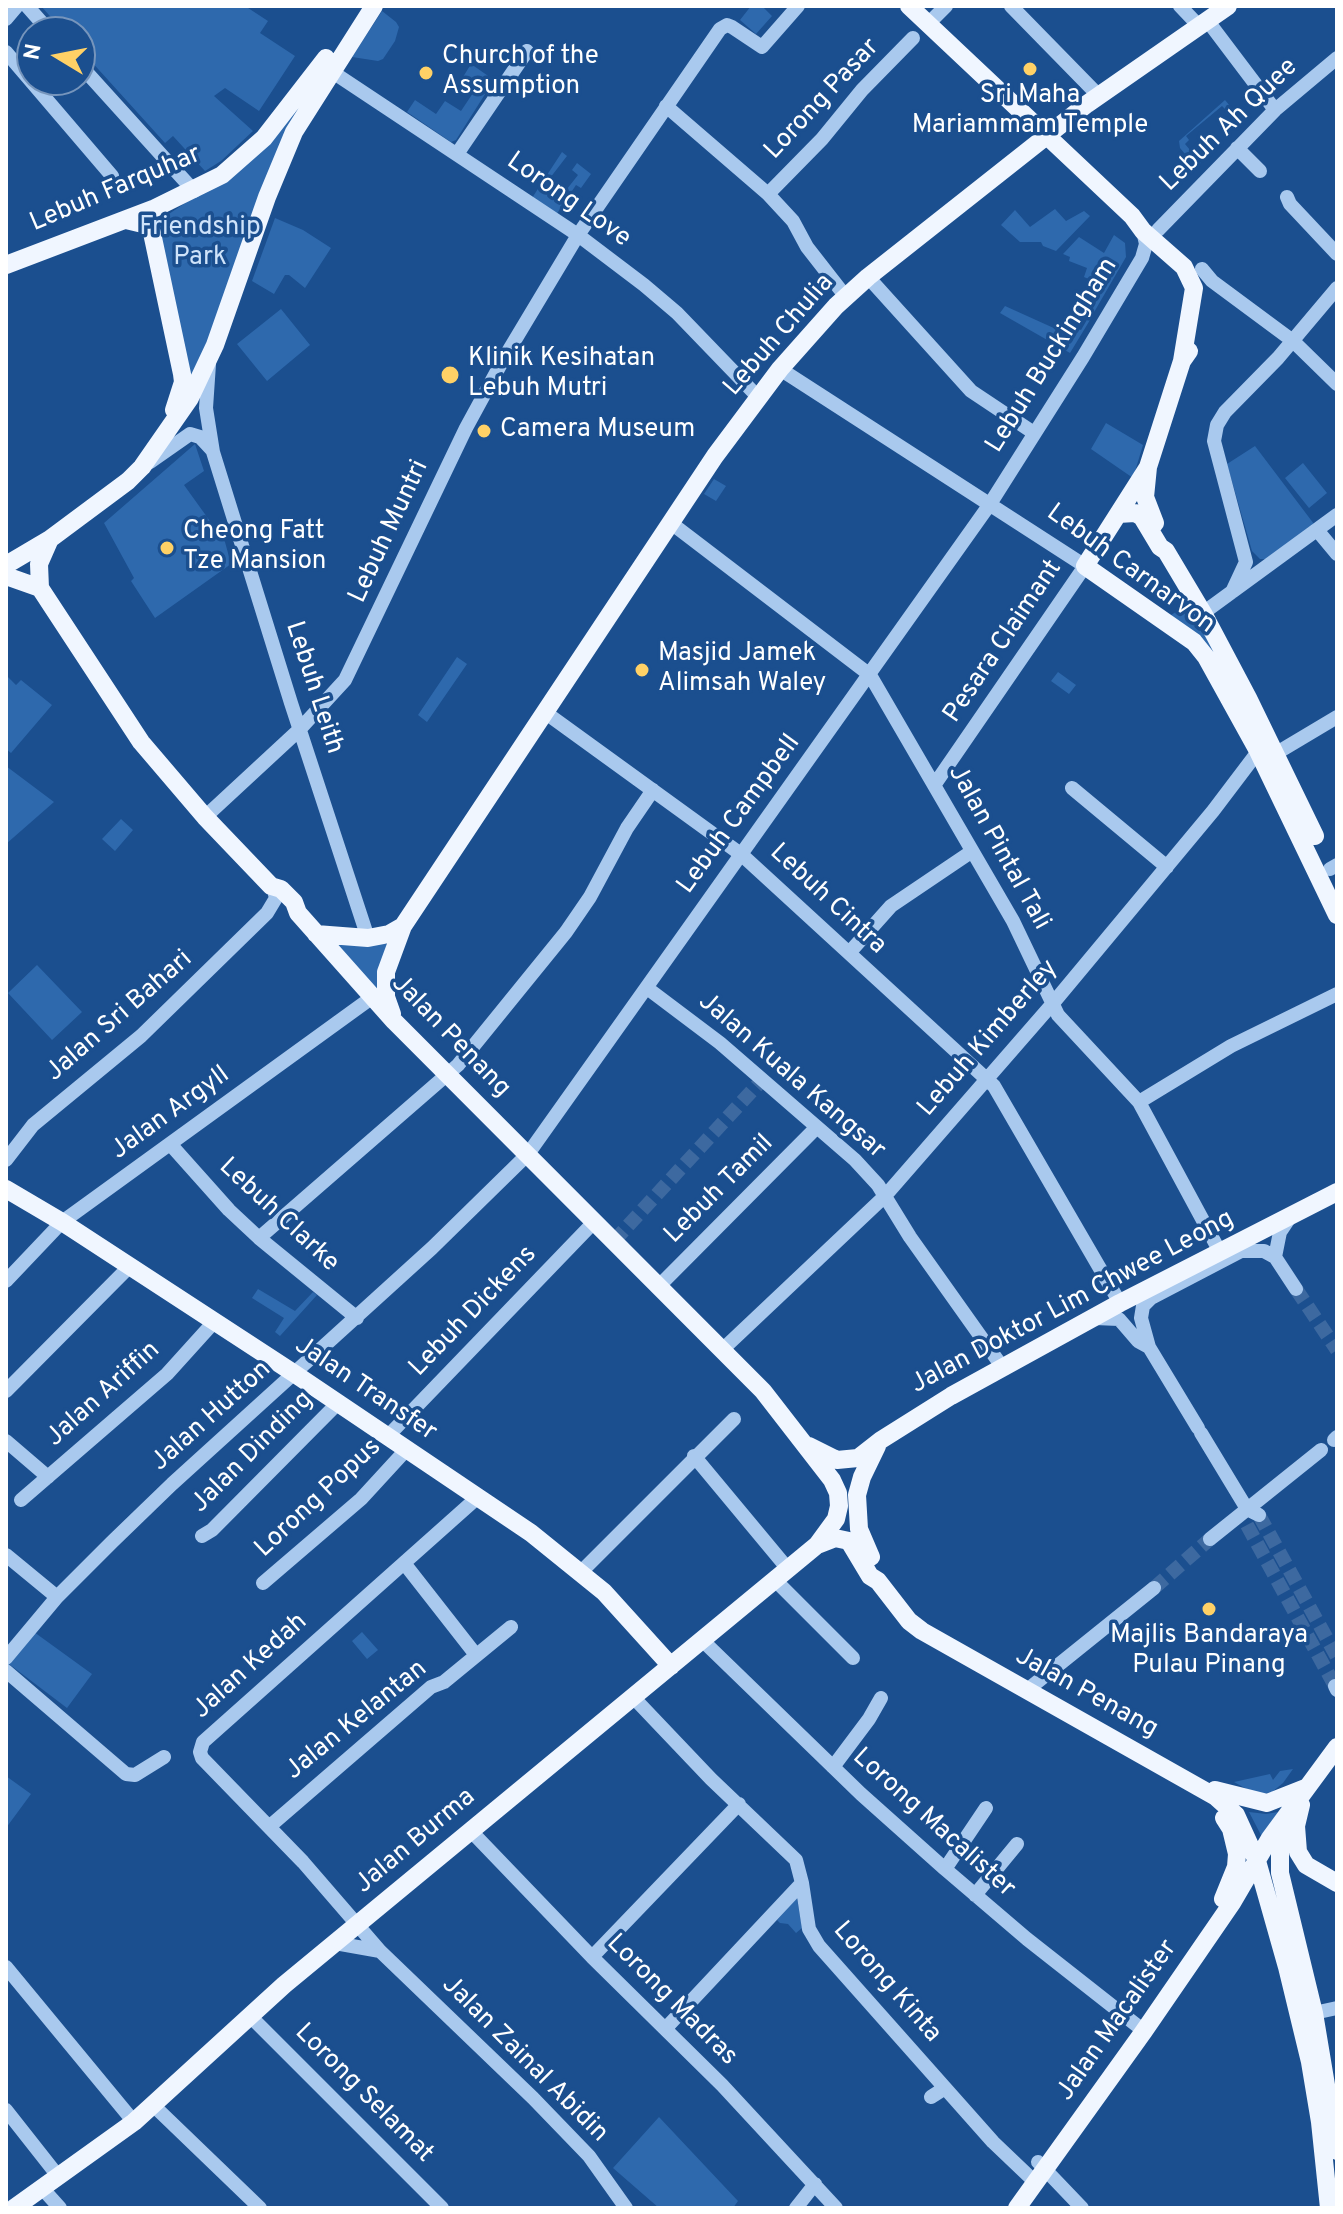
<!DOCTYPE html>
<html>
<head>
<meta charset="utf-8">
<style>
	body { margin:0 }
	#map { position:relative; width:1343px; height:2214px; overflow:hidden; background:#1b4f8f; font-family:Overpass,sans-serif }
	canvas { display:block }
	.frame { position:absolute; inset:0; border:8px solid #fff; pointer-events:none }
	.north { position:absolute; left:16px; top:16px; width:80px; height:80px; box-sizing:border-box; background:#1b4f8f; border:2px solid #7695bc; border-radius:50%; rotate:280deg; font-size:22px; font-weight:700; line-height:32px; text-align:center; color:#fff }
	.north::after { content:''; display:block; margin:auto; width:28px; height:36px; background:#ffd166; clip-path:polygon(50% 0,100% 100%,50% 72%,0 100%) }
</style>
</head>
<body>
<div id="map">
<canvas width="1343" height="2214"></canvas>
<div class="frame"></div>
<div class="north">N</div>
</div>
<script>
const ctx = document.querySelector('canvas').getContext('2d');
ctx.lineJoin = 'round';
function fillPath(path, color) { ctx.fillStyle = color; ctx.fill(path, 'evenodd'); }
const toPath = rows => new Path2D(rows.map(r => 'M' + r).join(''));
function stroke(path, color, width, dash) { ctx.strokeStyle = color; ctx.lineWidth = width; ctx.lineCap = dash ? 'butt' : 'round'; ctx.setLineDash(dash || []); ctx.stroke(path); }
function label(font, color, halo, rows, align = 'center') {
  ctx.font = font + ' Overpass,sans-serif'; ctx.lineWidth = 7; ctx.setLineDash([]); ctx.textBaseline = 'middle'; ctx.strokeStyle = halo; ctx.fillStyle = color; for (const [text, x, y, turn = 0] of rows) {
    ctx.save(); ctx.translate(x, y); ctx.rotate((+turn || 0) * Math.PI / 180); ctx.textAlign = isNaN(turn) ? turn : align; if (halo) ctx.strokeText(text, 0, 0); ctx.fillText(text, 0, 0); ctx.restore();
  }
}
const green = toPath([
	[41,6,245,6,268,21,260,33,295,56,259,111,225,88,214,96,253,131,221,161,205,171,173,136,165,143,80,49,80,32,64,32],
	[751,6,762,6,772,16,756,34,740,20],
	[382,11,396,22,399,27,395,41,383,59,378,61,352,57],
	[471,64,494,80,456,140,451,142,407,112,415,100,436,114,445,101,461,111,477,87,463,77],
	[307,91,186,399,155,245,161,228,157,222,197,195],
	[1225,100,1230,106,1226,110,1222,106,1186,136,1189,140,1185,144,1201,163,1196,167,1180,148,1179,141],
	[562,152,567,156,550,178,555,182,552,187,558,191,563,186,567,189,578,175,572,170,577,163,591,174,581,188,576,185,556,215,532,198],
	[1055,209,1066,221,1084,211,1090,216,1056,251,1043,246,1041,242,1020,242,1001,225,1015,210,1030,227],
	[275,218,303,230,331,248,305,288,289,275,285,275,274,294,252,281],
	[1114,235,1125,243,1126,257,1093,314,1091,313,1102,285,1084,277,1087,268,1069,261,1070,257,1063,254,1079,237,1104,253],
	[1005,306,1067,334,1071,326,1081,330,1088,318,1090,320,1070,353,1000,313],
	[281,309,310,345,267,381,237,344],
	[1106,423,1143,445,1133,478,1091,449],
	[195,444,204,471,184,485,225,542,231,564,155,618,131,581,134,578,104,523],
	[1255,446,1314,524,1266,559,1260,559,1252,551,1227,464],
	[1303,463,1327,493,1309,508,1285,478],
	[714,479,726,486,716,501,704,494],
	[1189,604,1234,681,1171,615],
	[457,657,467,664,427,722,418,715],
	[1058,672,1076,685,1069,694,1051,681],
	[6,675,16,685,21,680,52,705,11,753,6,749],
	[6,766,54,802,6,844],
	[121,819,133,830,115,851,102,839],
	[336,944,388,944,379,992],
	[37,965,82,1012,52,1040,8,993],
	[258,1289,295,1311,313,1292,317,1295,280,1336,275,1332,284,1318,252,1298],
	[34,1632,92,1674,67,1708,9,1664],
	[362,1632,378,1650,367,1659,352,1641],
	[1293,1769,1283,1783,1272,1792,1262,1794,1252,1792,1234,1782,1270,1774,1273,1780,1280,1771],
	[6,1776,31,1794,6,1828],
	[1249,1812,1266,1814,1278,1812,1262,1837],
	[797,1898,802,1928,796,1933,788,1924,780,1923,777,1920],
	[659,2117,738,2201,733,2208,659,2208,613,2168]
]);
const minorTunnel = toPath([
	[614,1241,762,1080],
	[1296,1289,1337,1350],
	[1259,1515,1337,1657],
	[1247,1525,1335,1686],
	[1154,1588,1210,1539]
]);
const minor = toPath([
	[27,6,50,32],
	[1011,6,1099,96],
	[1180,6,1199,26],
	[6,19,17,6],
	[1207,20,1275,110],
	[928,24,946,6],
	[6,52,112,176],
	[80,65,194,191],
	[331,71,578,235,644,285,677,313,758,397],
	[666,106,768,194,793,221,807,247,846,297],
	[1237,148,1260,171],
	[457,154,527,51],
	[768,194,822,139,862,90,913,38],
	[1287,197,1290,204,1337,254],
	[1158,230,1275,110,1337,58],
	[1202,269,1212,281,1293,341,1337,384],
	[868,277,971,391,1034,433],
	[209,364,206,408,213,452,291,703,368,938],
	[780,369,1085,566,935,784],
	[150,462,190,434,200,437,213,451],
	[671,523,870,675,1013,921,1058,1015,1139,1102,1220,1252],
	[1317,530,1337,554],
	[1232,592,1246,562,1214,441,1217,425,1225,412,1278,358,1337,288],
	[1203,613,1337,515],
	[546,713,742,855,994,1086,1120,1303],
	[1275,754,1337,717],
	[1072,788,1167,867],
	[205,817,299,730,345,680,466,428,503,360,578,235,720,29,727,25,732,27,762,47,798,6],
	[1330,869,1337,865],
	[849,953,891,906,971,852],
	[647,988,720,1043,855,1160,878,1185,910,1237,1003,1368],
	[1139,1102,1231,1046,1337,994],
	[171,1145,229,1210,259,1238,357,1318],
	[6,1160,33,1125,141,1036,267,913,276,898,273,887],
	[259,1238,458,1065,566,932,590,897,627,828,653,790],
	[1275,1257,1280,1232,1290,1217],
	[1275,1257,1296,1289],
	[6,1281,62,1222,374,996],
	[659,1286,816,1128],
	[1095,1318,1119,1319,1138,1341,1149,1347],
	[722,1350,885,1196,1054,1002,1213,811,1263,745],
	[6,1391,129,1267],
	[1198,1428,1149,1347,1141,1318,1143,1306,1151,1298,1241,1251,1264,1251,1275,1257],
	[1201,1433,1247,1509,1259,1515],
	[387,1437,595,1221],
	[1334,1440,1337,1437],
	[6,1441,48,1477],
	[694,1456,788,1569],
	[478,1497,203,1742,200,1752,202,1758,303,1862,380,1951,533,2098,589,2156,626,2208],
	[21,1500,167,1374,214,1322],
	[202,1536,212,1530,338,1403],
	[1210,1539,1321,1450],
	[6,1555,57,1597],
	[404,1563,476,1655],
	[581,1572,734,1419],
	[775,1580,853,1658],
	[263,1583,361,1499,406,1450],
	[702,1640,861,1794,945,1869,1027,1939,1144,2031],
	[6,1658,57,1597,112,1542,172,1484,432,1248,528,1154,990,504,1083,357,1142,258,1146,244,1143,231],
	[6,1671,126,1774,135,1775,164,1757],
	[1335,1686,1337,1690],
	[1026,1691,1154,1588],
	[633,1697,711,1779,796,1860,802,1883,809,1929,819,1946,993,2142,1036,2183],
	[833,1767,869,1719,881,1698],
	[270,1826,431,1687,444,1682,511,1627],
	[470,1830,592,1957,722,2085,836,2208],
	[945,1869,986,1808],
	[975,1895,1017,1844],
	[335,1943,380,1951],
	[592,1957,739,1804],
	[6,1967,134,2122],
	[1314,2013,1337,2008],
	[249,2015,442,2208],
	[666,2028,802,1883],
	[931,2097,945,2088],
	[153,2105,260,2208],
	[6,2110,58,2176],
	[1038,2162,1082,2208],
	[42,2188,60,2208],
	[796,2208,815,2184]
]);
const major = toPath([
	[909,6,1132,216,1143,231,1184,267,1194,288,1182,361],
	[126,220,147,225,152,233,182,374,183,382,174,410],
	[6,265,153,209,222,175,264,138,326,58],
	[1148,467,1085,566,1194,642,1206,657,1258,751,1337,915],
	[1118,514,1135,513,1142,517,1160,547,1166,551,1203,613,1248,698,1315,836],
	[1155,523,1145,497,1148,467,1182,361,1189,351],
	[6,565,50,539,128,481,142,467,190,398,215,345,267,197,294,132,374,6],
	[6,576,40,588],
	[316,934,368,938,389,934,403,926],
	[392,1014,386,997,386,972,403,926,715,456,780,369,836,306,868,277,1087,104,1228,6],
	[6,1189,62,1222,295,1374,531,1533,604,1592,671,1666],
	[809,1446,837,1460,858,1458,881,1440,951,1396,1120,1303,1337,1192],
	[817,1545,835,1538,849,1541,870,1576,878,1581,909,1621,922,1631,1216,1797,1236,1815,1257,1861,1287,1967,1310,2062,1320,2122,1329,2208],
	[871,1557,859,1529,857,1495,862,1477,877,1446],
	[1215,1790,1267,1803,1305,1788],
	[1301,1805,1296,1826,1298,1852,1306,1865,1337,1883],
	[1286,1822,1280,1841,1280,1873,1314,2013,1337,2151],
	[1223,1899,1236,1867,1237,1854,1231,1829,1224,1818],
	[14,2208,134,2122,284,1985,817,1545,836,1519,839,1506,838,1493,832,1480,763,1391,394,1021,298,913,294,902,281,889,271,886,205,817,141,742,40,588,39,564,50,539],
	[1017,2208,1144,2031,1232,1903,1270,1838,1337,1747]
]);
const markers = [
	[1030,69,8,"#ffd166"],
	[426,73,8,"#ffd166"],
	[450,375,10,"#ffd166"],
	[484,431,8,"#ffd166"],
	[167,548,8,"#ffd166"],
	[642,670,8,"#ffd166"],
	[1209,1609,8,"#ffd166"]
];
const poiNames = [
	["Church of the",442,58],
	["Assumption",442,88],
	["Sri Maha",1030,97,"center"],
	["Mariammam Temple",1030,127,"center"],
	["Klinik Kesihatan",468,360],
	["Lebuh Mutri",468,390],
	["Camera Museum",500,431],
	["Cheong Fatt",183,533],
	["Tze Mansion",183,563],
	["Masjid Jamek",658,655],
	["Alimsah Waley",658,685],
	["Majlis Bandaraya",1209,1637,"center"],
	["Pulau Pinang",1209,1667,"center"]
];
const streetNames = [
	["Lorong Pasar",823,100,-47],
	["Lebuh Ah Quee",1230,126,-44],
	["Lebuh Farquhar",116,190,-23],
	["Lorong Love",568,201,35],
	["Lebuh Chulia",780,336,-49],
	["Lebuh Buckingham",1053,356,-58],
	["Lebuh Muntri",390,532,-65],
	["Lebuh Carnarvon",1130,570,36],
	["Pesara Claimant",1004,642,-56],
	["Lebuh Leith",313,688,72],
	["Lebuh Campbell",740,815,-54],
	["Jalan Pintal Tali",998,848,61],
	["Lebuh Cintra",827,900,43],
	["Jalan Sri Bahari",120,1017,-41],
	["Jalan Penang",450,1037,46],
	["Lebuh Kimberley",989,1039,-49],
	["Jalan Kuala Kangsar",791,1077,41],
	["Jalan Argyll",171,1114,-36],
	["Lebuh Tamil",720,1190,-45],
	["Lebuh Clarke",278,1216,43],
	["Jalan Doktor Lim Chwee Leong",1073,1303,-28],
	["Lebuh Dickens",474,1312,-46],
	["Jalan Transfer",365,1390,34],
	["Jalan Ariffin",104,1395,-42],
	["Jalan Hutton",212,1417,-42],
	["Jalan Dinding",253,1453,-45],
	["Lorong Popus",319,1499,-43],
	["Jalan Kedah",251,1667,-42],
	["Jalan Penang",1086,1694,29],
	["Jalan Kelantan",357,1721,-39],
	["Lorong Macalister",933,1824,42],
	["Jalan Burma",416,1842,-40],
	["Lorong Kinta",886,1983,49],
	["Lorong Madras",671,2001,45],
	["Jalan Macalister",1118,2021,-55],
	["Jalan Zainal Abidin",524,2060,45],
	["Lorong Selamat",363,2094,45]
];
const parkNames = [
	["Friendship",200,229],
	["Park",200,259]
];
fillPath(green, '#2e69ad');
stroke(minorTunnel, '#3d69a0', 14, [14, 7]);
stroke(minor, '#a9c9ee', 14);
stroke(major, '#f0f6ff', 18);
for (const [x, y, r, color] of markers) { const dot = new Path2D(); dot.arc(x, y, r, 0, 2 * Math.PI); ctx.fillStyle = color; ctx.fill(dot); stroke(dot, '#1b4f8f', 3); }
label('26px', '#fff', '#1b4f8f', poiNames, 'left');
label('26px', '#fff', '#1b4f8f', streetNames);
label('26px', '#cfe3fa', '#1b4f8f', parkNames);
</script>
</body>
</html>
